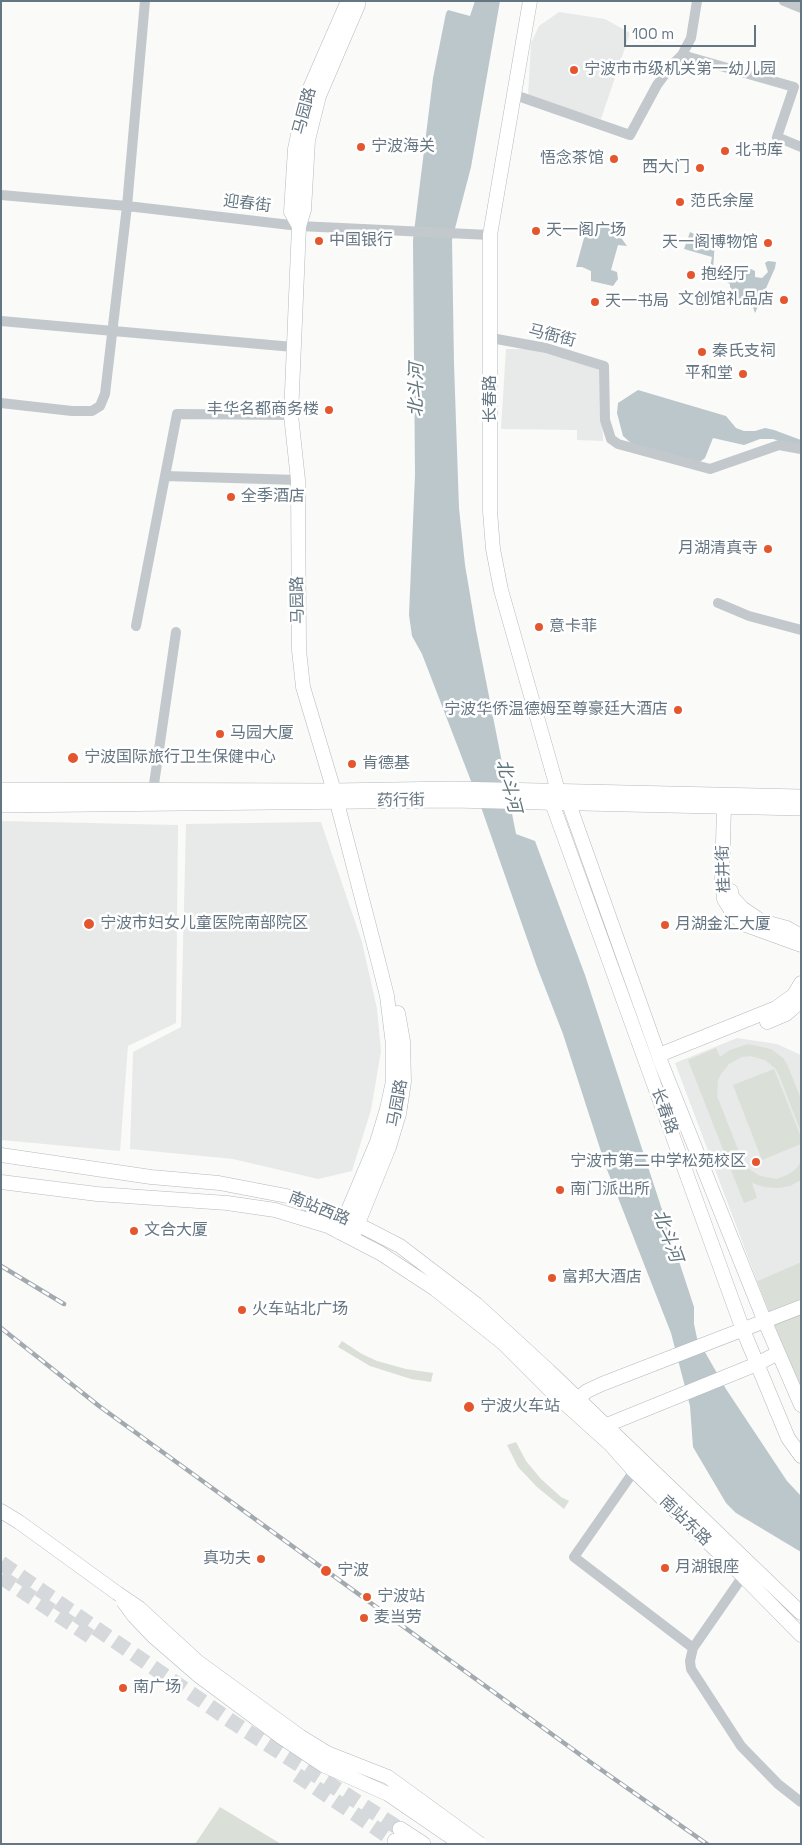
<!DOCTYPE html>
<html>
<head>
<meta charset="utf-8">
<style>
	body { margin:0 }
	#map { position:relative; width:802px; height:1845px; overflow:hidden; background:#fafaf8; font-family:"Space Grotesk",sans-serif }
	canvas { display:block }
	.frame { position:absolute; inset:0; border:2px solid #657683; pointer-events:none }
	.scale { position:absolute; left:624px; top:25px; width:132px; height:22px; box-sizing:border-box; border:2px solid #657683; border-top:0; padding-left:6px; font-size:15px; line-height:18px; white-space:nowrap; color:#657683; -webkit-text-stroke:4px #fff; paint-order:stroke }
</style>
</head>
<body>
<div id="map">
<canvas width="802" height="1845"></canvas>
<div class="frame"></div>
<div class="scale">100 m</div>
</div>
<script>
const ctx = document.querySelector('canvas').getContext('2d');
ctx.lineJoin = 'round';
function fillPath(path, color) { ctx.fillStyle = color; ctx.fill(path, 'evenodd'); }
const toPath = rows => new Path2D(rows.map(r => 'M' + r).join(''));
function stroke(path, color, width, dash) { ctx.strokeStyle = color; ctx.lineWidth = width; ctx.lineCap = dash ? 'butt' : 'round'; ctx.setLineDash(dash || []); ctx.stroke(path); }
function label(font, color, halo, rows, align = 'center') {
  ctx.font = font + ' "Space Grotesk","Noto Sans SC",sans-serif'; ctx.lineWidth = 5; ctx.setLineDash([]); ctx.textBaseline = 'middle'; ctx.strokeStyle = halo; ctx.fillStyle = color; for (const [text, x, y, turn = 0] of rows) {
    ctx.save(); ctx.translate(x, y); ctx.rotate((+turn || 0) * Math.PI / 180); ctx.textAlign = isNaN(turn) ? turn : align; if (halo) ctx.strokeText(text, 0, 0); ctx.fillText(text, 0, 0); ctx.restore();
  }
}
const built = toPath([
	[559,12,605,19,630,33,601,119,528,97,531,43,539,26],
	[506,349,527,349,570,359,601,369,603,441,577,440,577,430,501,429],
	[1,821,178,825,176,1023,128,1046,120,1151,1,1140],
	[321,822,362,942,377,1009,381,1051,371,1110,352,1171,318,1179,233,1159,130,1149,133,1052,181,1027,186,824],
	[737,1038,777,1044,801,1055,801,1262,757,1281,675,1063]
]);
const green = toPath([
	[748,1044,771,1049,783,1058,787,1064,801,1099,801,1132,779,1075,775,1068,765,1060,750,1056,742,1057,729,1064,721,1074,718,1080,717,1096,743,1162,749,1169,760,1176,777,1179,787,1175,795,1170,801,1162,801,1180,790,1186,778,1188,764,1187,752,1183,757,1198,744,1203,688,1060,716,1048,720,1057,730,1050],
	[774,1069,801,1137,801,1144,762,1160,733,1085],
	[801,1262,801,1393,757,1281],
	[342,1341,362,1354,377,1361,406,1369,433,1373,431,1382,411,1379,370,1366,338,1347],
	[516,1442,526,1461,541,1479,561,1497,569,1501,564,1509,537,1487,518,1467,507,1445],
	[220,1807,281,1844,195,1844]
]);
const water = toPath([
	[475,1,500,1,471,167,452,240,454,364,459,508,465,565,476,630,516,834,535,841,585,975,694,1307,694,1324,697,1338,726,1389,787,1481,801,1496,801,1552,736,1513,726,1503,693,1447,690,1406,671,1333,606,1167,563,1034,537,967,481,807,422,654,412,636,409,615,415,475,413,240,433,78,446,13,448,10,470,16],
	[589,220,620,229,621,231,622,239,627,246,618,245,611,270,617,272,618,279,613,286,591,281,591,271,582,267,576,267],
	[690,232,694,234,710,234,715,238,713,272,726,280,732,281,735,275,734,271,743,274,751,269,755,271,755,277,762,278,768,272,765,263,768,261,776,262,775,268,755,313,753,307,754,300,747,299,742,304,742,307,738,304,738,297,730,287,730,284,709,273,712,257,684,249],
	[638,390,726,416,736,428,744,431,755,431,765,428,774,430,801,440,801,447,773,439,760,439,744,445,713,438,705,458,701,461,694,462,631,443,623,436,617,413,618,403]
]);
const primaryTunnel = toPath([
	[1,1563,234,1723,400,1829],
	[1,1577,91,1637],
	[297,1775,395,1841]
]);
const street = toPath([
	[784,1,801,8],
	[682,55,794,87,777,137,801,147],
	[515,95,630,135,657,85,671,66,682,55,691,38,697,1],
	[1,195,127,206,299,226,490,235],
	[1,321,293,347],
	[491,338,546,348,604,366,605,420,611,439,618,444,710,469,779,445,801,449],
	[1,403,72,411,92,411,100,406,105,394,127,206,145,1],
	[165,476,177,414,291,415],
	[718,603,749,616,801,630],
	[136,626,165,476,298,480],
	[153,791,176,632],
	[634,1471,574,1557,693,1648,743,1576],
	[693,1648,690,1661,691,1669,741,1746,778,1784,801,1802]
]);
const secondary = toPath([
	[530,1,490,235,490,511,493,549,501,590,558,791,569,804,662,1065,765,1322,801,1405],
	[299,226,291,212,295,149,306,97,348,1],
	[557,794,552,803,743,1330,788,1438,801,1456],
	[724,806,722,881,724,899,732,912,743,924,801,945],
	[731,891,732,897,742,908,761,921,787,928,801,936],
	[767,1022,786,1014,801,1001],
	[659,1055,776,1008,794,995,801,983],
	[1,1155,151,1177,219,1183,292,1197,367,1229,400,1246,476,1304,549,1371,801,1613],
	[1,1182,97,1194,227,1203,275,1210,328,1226,380,1253,435,1289,503,1343,551,1391,611,1445,634,1471,743,1576,801,1635],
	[339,1232,377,1142,387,1109,393,1081,393,1045,387,996,379,964,334,791,303,687,299,650,298,480,291,415,299,226,304,210,308,140,319,96,358,5,358,1],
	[354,1233,389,1147,399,1114,404,1082,403,1041,398,1013],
	[572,1404,587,1391,602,1384,801,1307],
	[597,1429,757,1364,778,1353],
	[1,1511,19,1522,117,1593]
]);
const primary = toPath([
	[1,790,334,791,453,789,801,797],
	[1,805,452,800,801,808],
	[400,1829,423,1844],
	[395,1841,400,1844]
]);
const rail = toPath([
	[1,1266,64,1304],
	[1,1328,99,1406,593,1764,707,1844]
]);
const secondaryBridge = toPath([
	[117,1593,139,1608,198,1662,301,1737,327,1753,388,1777,480,1844],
	[123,1601,134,1616,153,1636,199,1676,281,1737,323,1765,388,1794,461,1844]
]);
const markers = [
	[574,70,5,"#e4572e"],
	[361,147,5,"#e4572e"],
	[725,151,5,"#e4572e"],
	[614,159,5,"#e4572e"],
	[700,168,5,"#e4572e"],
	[680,202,5,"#e4572e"],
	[536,231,5,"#e4572e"],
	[319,241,5,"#e4572e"],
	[768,243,5,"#e4572e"],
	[691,275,5,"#e4572e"],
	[784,300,5,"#e4572e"],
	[595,302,5,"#e4572e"],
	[702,352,5,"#e4572e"],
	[743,374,5,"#e4572e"],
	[329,410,5,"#e4572e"],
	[231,497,5,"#e4572e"],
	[768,549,5,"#e4572e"],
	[539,627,5,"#e4572e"],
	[678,710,5,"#e4572e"],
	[220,734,5,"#e4572e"],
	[73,758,6,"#e4572e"],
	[352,764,5,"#e4572e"],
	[89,924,6,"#e4572e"],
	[665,925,5,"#e4572e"],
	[756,1162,5,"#e4572e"],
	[560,1190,5,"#e4572e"],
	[134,1231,5,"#e4572e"],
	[552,1278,5,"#e4572e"],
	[242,1310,5,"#e4572e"],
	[469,1407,6,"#e4572e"],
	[261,1559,5,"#e4572e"],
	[665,1568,5,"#e4572e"],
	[326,1571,6,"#e4572e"],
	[367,1597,5,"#e4572e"],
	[364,1618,5,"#e4572e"],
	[123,1688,5,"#e4572e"]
];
const poiNames = [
	["宁波市市级机关第一幼儿园",584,70],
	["宁波海关",371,147],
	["北书库",735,151],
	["悟念茶馆",604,159,"right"],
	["西大门",690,168,"right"],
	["范氏余屋",690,202],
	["天一阁广场",546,231],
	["中国银行",329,241],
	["天一阁博物馆",758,243,"right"],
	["抱经厅",701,275],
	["文创馆礼品店",774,300,"right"],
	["天一书局",605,302],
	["秦氏支祠",712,352],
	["平和堂",733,374,"right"],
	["丰华名都商务楼",319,410,"right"],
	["全季酒店",241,497],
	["月湖清真寺",758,549,"right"],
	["意卡菲",549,627],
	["宁波华侨温德姆至尊豪廷大酒店",668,710,"right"],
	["马园大厦",230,734],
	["宁波国际旅行卫生保健中心",84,758],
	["肯德基",362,764],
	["宁波市妇女儿童医院南部院区",100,924],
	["月湖金汇大厦",675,925],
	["宁波市第二中学松苑校区",746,1162,"right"],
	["南门派出所",570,1190],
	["文合大厦",144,1231],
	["富邦大酒店",562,1278],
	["火车站北广场",252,1310],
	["宁波火车站",480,1407],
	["真功夫",251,1559,"right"],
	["月湖银座",675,1568],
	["宁波",337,1571],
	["宁波站",377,1597],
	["麦当劳",374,1618],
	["南广场",133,1688]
];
const streetNames = [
	["马园路",305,111,-75],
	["迎春街",247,204,7],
	["马衙街",552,336,14],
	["长春路",491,399,-90],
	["马园路",298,600,-91],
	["药行街",401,801,-1],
	["桂井街",724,869,-92],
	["马园路",398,1103,-80],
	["长春路",664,1111,70],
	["南站西路",319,1209,22],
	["南站东路",685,1521,44]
];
const waterNames = [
	["北斗河",417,390,-89],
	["北斗河",508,786,76],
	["北斗河",667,1236,70]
];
fillPath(built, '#e8e9e9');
fillPath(green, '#dadfd7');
fillPath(water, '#bbc7cb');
stroke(primaryTunnel, '#d5d9db', 15, [15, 8]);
stroke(secondary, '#b3babf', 15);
stroke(primary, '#b5babe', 16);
stroke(street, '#c3c8cc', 10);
stroke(secondary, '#fff', 14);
stroke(primary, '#fff', 15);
stroke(rail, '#a2aab0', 4.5);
stroke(rail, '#fff', 2.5, [8]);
stroke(secondaryBridge, '#b3babf', 15, []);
stroke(secondaryBridge, '#fff', 14);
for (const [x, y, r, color] of markers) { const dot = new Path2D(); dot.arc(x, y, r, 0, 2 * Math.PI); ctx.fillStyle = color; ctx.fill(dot); stroke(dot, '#fff', 2); }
label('16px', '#657683', '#fff', poiNames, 'left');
label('16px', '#657683', '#fff', streetNames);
label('italic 18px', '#60757c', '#fff', waterNames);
</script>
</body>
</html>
